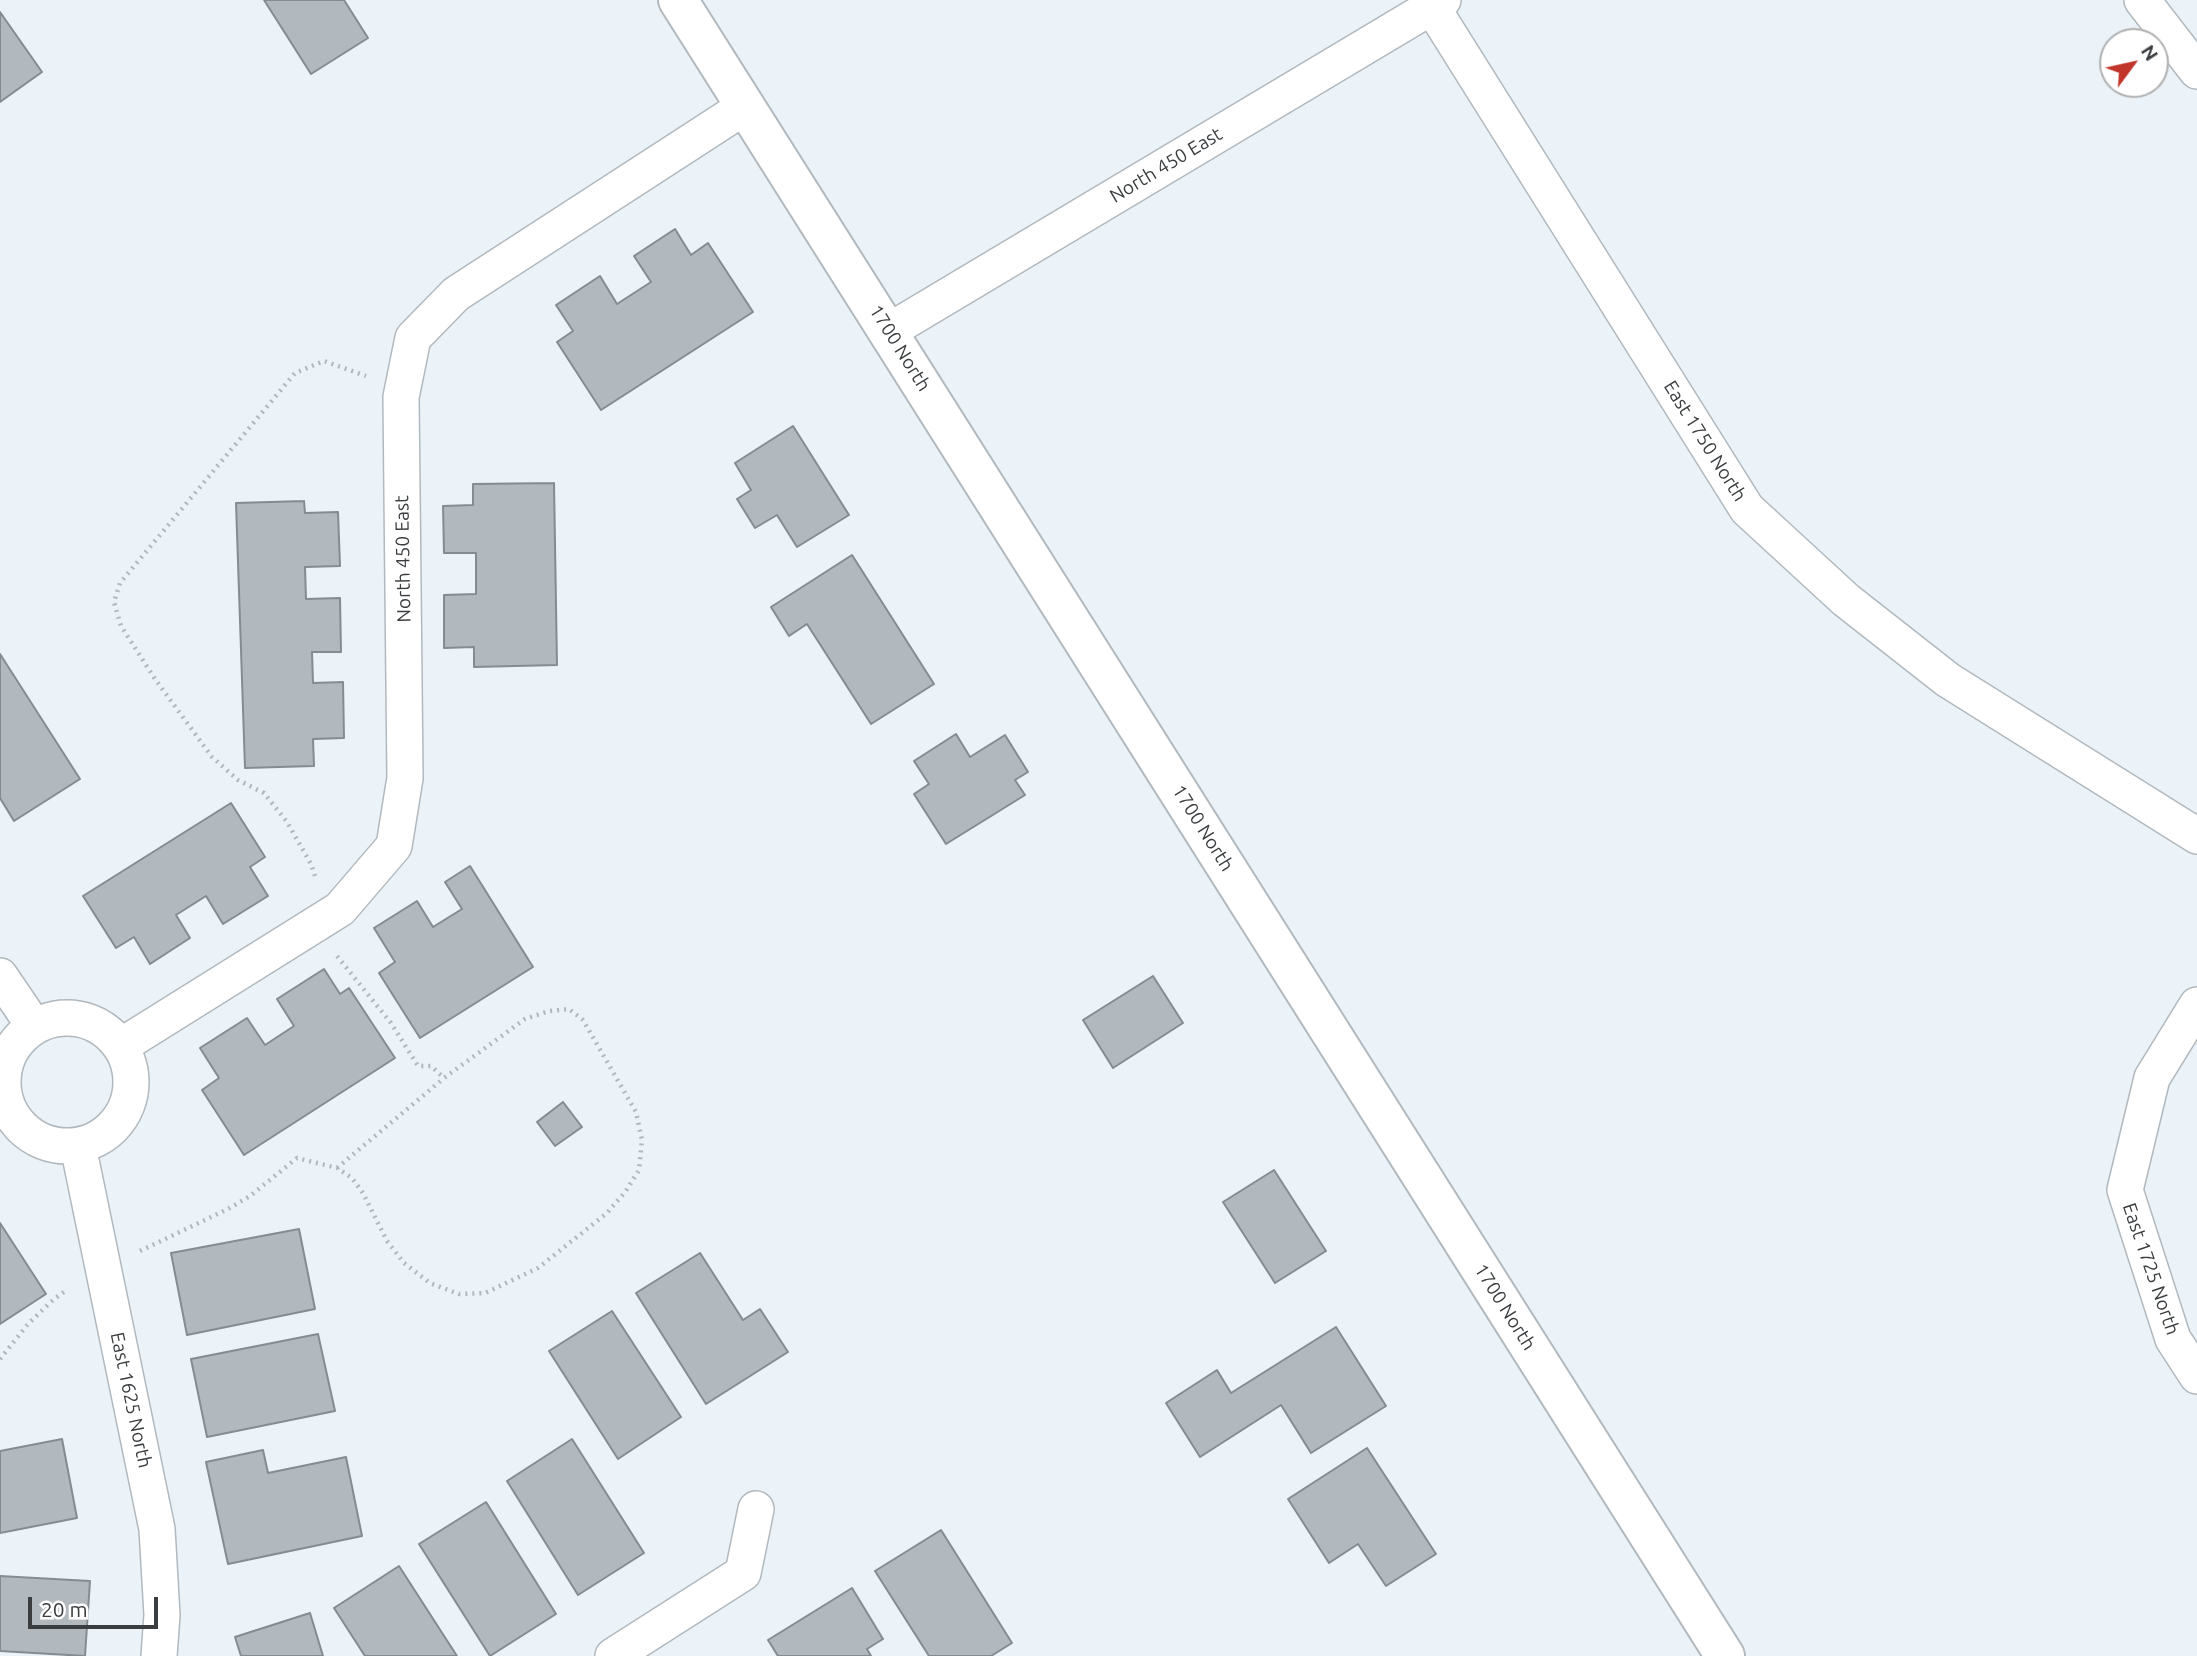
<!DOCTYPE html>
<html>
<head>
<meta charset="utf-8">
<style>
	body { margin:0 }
	#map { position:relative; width:2197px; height:1656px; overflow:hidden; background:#ebf3f9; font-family:Ubuntu,sans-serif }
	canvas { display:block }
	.north { position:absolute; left:2099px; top:28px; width:70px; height:70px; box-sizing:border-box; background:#fff; border:2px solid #b0b1b2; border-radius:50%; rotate:57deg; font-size:19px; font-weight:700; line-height:28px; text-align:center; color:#3a3d3f }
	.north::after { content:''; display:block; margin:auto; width:24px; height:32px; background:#c2352a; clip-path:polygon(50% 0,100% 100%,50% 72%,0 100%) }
	.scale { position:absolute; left:28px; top:1597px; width:130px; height:32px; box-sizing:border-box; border:4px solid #3a3d3f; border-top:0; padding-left:9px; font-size:21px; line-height:24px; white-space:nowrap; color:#3a3d3f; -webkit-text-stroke:5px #fff; paint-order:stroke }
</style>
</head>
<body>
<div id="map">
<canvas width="2197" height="1656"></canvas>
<div class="north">N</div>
<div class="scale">20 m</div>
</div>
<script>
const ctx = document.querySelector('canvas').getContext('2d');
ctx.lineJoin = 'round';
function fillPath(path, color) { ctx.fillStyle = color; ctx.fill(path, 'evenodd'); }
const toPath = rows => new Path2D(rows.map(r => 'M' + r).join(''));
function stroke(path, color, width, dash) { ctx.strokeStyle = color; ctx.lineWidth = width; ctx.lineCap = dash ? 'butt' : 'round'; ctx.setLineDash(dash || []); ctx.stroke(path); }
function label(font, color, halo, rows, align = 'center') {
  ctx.font = font + ' Ubuntu,sans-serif'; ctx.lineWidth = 5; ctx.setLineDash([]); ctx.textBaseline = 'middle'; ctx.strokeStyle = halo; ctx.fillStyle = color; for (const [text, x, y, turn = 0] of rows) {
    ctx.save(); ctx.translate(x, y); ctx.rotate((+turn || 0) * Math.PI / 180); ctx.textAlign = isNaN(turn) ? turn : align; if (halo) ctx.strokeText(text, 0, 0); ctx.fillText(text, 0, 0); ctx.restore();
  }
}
const building = toPath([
	[264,0,344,0,368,38,311,74,264,0],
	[0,12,42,72,0,102,0,12],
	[675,229,691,255,708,243,753,312,601,410,557,342,573,331,556,305,600,276,617,304,651,282,634,256,675,229],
	[793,426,849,515,797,547,777,515,755,528,737,499,751,490,735,463,793,426],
	[554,483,557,665,474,667,474,647,444,648,444,595,476,594,476,553,444,553,443,506,473,505,473,484,554,483],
	[304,501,305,513,338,512,340,566,305,567,306,599,340,598,341,652,312,652,313,683,343,682,344,738,313,739,314,766,245,768,236,503,304,501],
	[852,555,934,684,871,724,807,624,789,636,771,607,852,555],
	[0,654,80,779,14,821,0,798,0,654],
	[956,734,970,757,1005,735,1028,772,1015,780,1025,795,946,844,914,794,929,784,914,761,956,734],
	[231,803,265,857,250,867,268,896,223,924,206,896,176,915,190,938,150,964,134,937,116,948,83,896,231,803],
	[470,866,533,967,420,1038,379,973,395,962,374,928,417,901,433,927,462,909,445,882,470,866],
	[324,969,340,994,349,988,395,1058,244,1155,202,1090,219,1078,200,1048,247,1018,265,1045,294,1026,277,999,324,969],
	[1153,976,1183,1023,1113,1068,1083,1020,1153,976],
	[563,1102,582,1127,555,1146,537,1122,563,1102],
	[1274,1170,1326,1251,1275,1283,1223,1202,1274,1170],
	[0,1223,46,1294,0,1324,0,1223],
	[299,1229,315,1309,187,1335,171,1253,299,1229],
	[700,1253,743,1320,760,1309,788,1352,706,1404,636,1293,700,1253],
	[612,1311,681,1417,618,1459,549,1351,612,1311],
	[1336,1327,1386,1406,1311,1453,1281,1405,1200,1457,1166,1403,1217,1370,1231,1393,1336,1327],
	[318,1334,335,1411,207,1437,191,1359,318,1334],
	[62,1439,77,1518,0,1533,0,1451,62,1439],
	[572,1439,644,1553,578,1595,507,1481,572,1439],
	[1367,1448,1436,1554,1386,1586,1358,1544,1329,1563,1288,1499,1367,1448],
	[263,1450,268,1473,346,1457,362,1536,228,1564,206,1462,263,1450],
	[486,1502,556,1614,490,1656,419,1544,486,1502],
	[941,1530,1012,1643,991,1656,929,1656,875,1571,941,1530],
	[399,1566,457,1656,365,1656,334,1608,399,1566],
	[0,1576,90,1581,85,1656,0,1651,0,1576],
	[852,1588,883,1639,867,1649,871,1656,778,1656,768,1640,852,1588],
	[310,1613,323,1656,241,1656,235,1637,310,1613]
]);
const path = toPath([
	[315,876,311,864,287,822,264,793,238,780,212,757,155,679,121,626,114,602,120,583,295,373,324,361,366,376],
	[337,1168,444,1078],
	[140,1251,228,1209,250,1196,297,1158,337,1168,352,1178,363,1193,387,1241,404,1263,430,1283,459,1294,485,1293,538,1268,607,1213,626,1191,639,1170,642,1140,636,1112,583,1020,569,1009,549,1011,525,1019,444,1078,431,1066,418,1066,391,1023,337,956],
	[0,1359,28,1324,53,1300,68,1289]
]);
const minor = toPath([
	[2142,0,2197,71],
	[1432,7,1747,509,1846,600,1948,680,2197,836],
	[889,331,1443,0],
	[0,976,34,1026],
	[2197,1005,2152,1078,2125,1190,2173,1339,2197,1376],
	'3 1082a64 64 0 1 1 128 0a64 64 0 1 1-128 0Z',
	[121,1046,340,909,394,846,405,778,401,397,413,338,456,294,746,106],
	[78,1146,157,1529,162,1615,159,1656],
	[613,1656,743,1573,756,1509]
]);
const tertiary = toPath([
	[678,0,1725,1656]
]);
const streetNames = [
	["North 450 East",1166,165,-31],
	["1700 North",900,348,58],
	["East 1750 North",1705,441,58],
	["North 450 East",403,559,-91],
	["1700 North",1203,828,58],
	["East 1725 North",2151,1269,71],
	["1700 North",1505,1307,58],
	["East 1625 North",131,1400,78]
];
fillPath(building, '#b1b9bf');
stroke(building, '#848c91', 2);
stroke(minor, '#b1b9bf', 38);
stroke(tertiary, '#b1b9bf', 42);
stroke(path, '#b1b8bc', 4.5, [2, 5]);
stroke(minor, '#fff', 35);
stroke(tertiary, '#fff', 38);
label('19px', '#3a3d3f', '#fff', streetNames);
</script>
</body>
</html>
